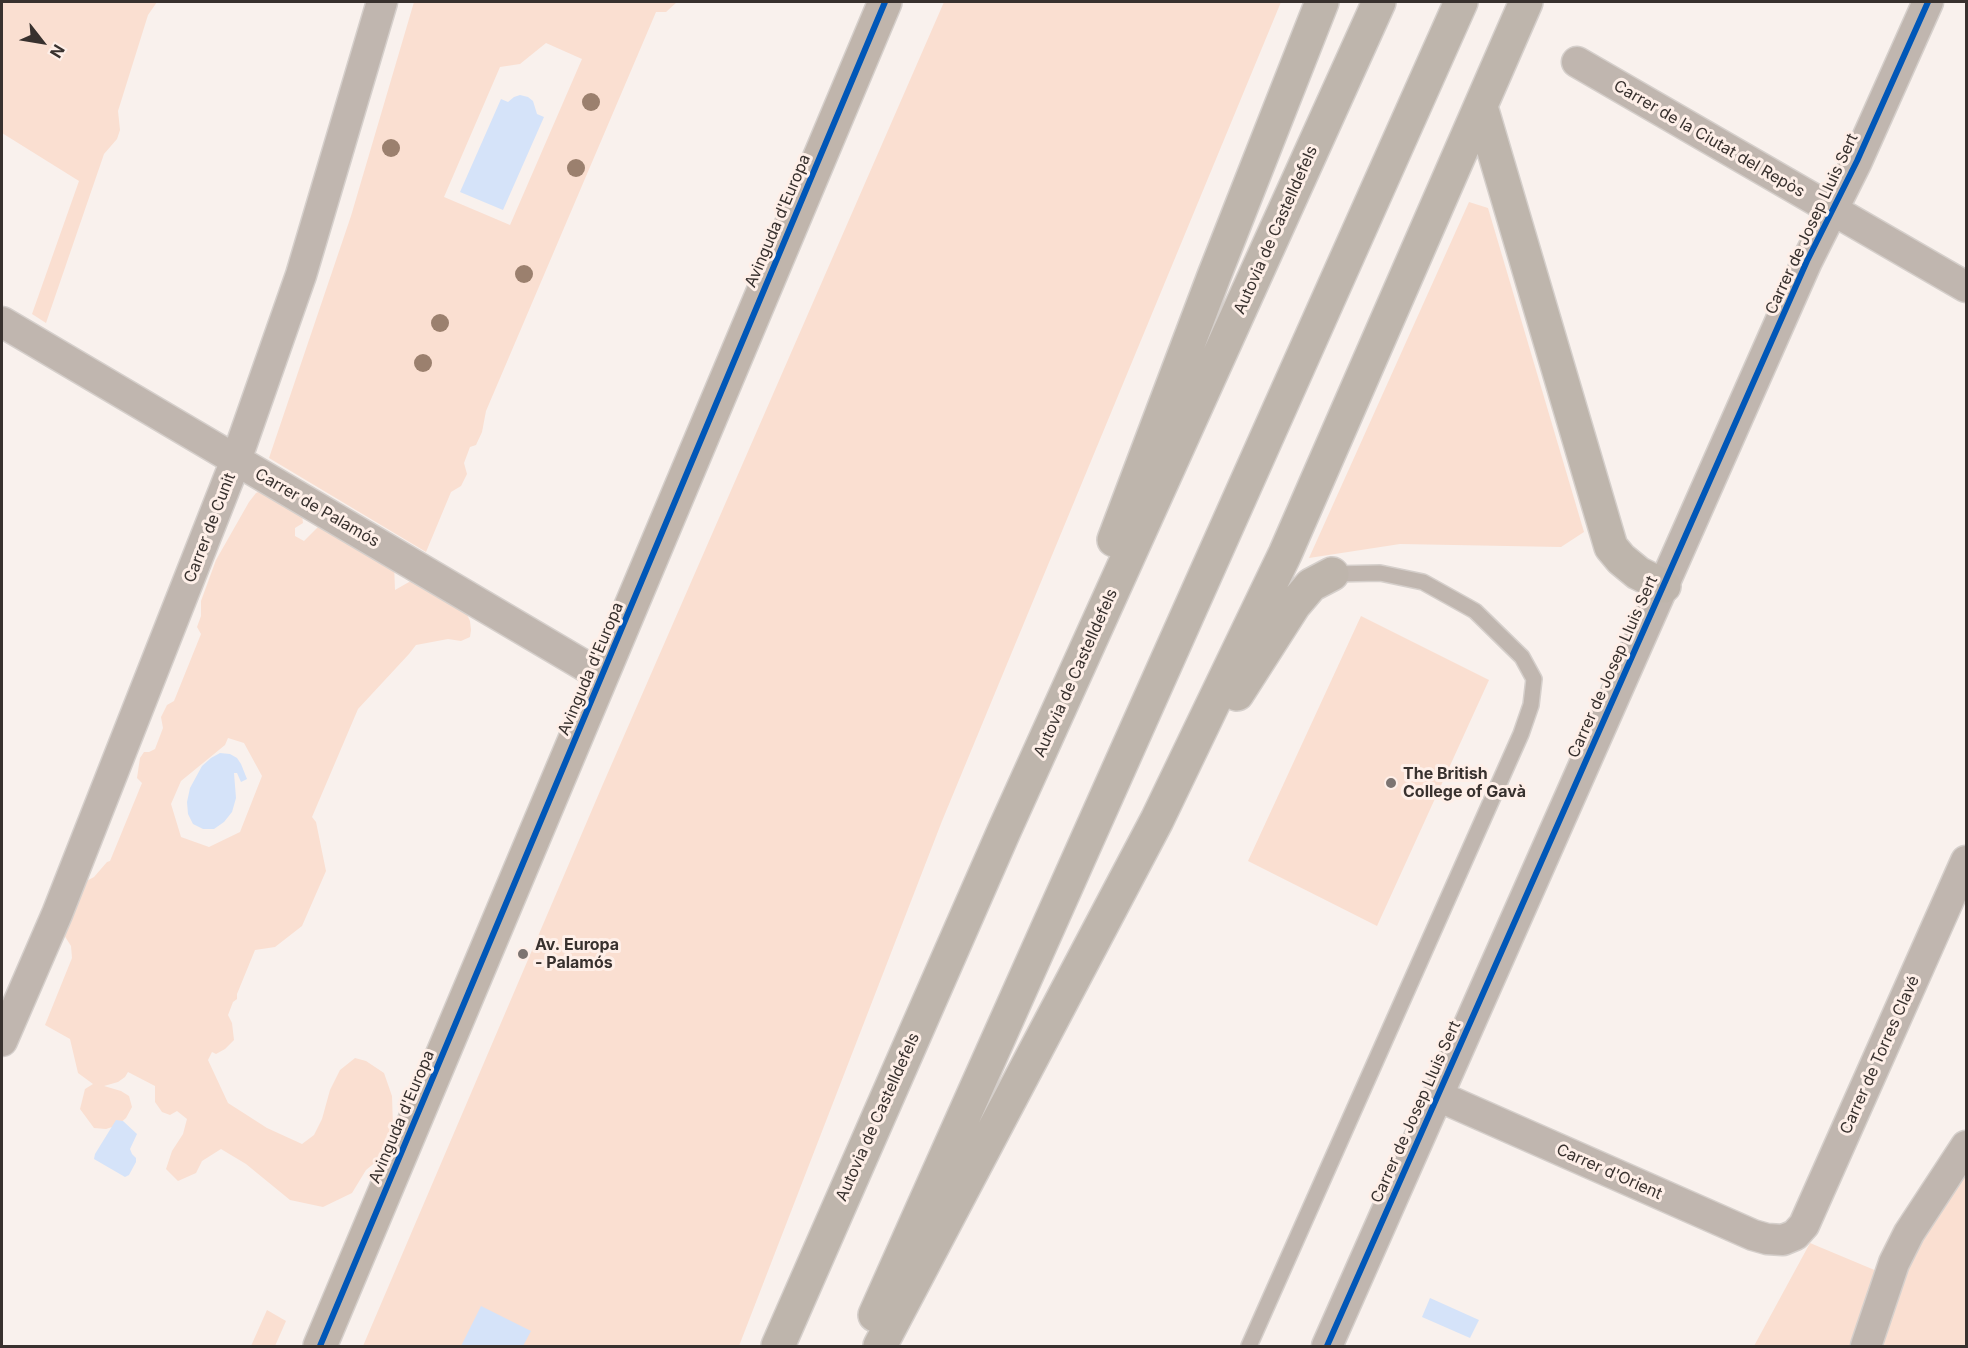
<!DOCTYPE html>
<html>
<head>
<meta charset="utf-8">
<style>
	body { margin:0 }
	#map { position:relative; width:1968px; height:1348px; overflow:hidden; background:#f9f1ed; font-family:Inter,sans-serif }
	canvas { display:block }
	.frame { position:absolute; inset:0; border:3px solid #38312e; pointer-events:none }
	.north { position:absolute; left:12px; top:12px; width:60px; height:60px; -webkit-text-stroke:4px #feefe8; paint-order:stroke; rotate:121deg; font-size:16px; font-weight:700; line-height:24px; text-align:center; color:#38312e }
	.north::after { content:''; display:block; margin:auto; width:21px; height:27px; background:#38312e; clip-path:polygon(50% 0,100% 100%,50% 72%,0 100%) }
</style>
</head>
<body>
<div id="map">
<canvas width="1968" height="1348"></canvas>
<div class="frame"></div>
<div class="north">N</div>
</div>
<script>
const ctx = document.querySelector('canvas').getContext('2d');
ctx.lineJoin = 'round';
function fillPath(path, color) { ctx.fillStyle = color; ctx.fill(path, 'evenodd'); }
const toPath = rows => new Path2D(rows.map(r => 'M' + r).join(''));
function stroke(path, color, width, dash) { ctx.strokeStyle = color; ctx.lineWidth = width; ctx.lineCap = dash ? 'butt' : 'round'; ctx.setLineDash(dash || []); ctx.stroke(path); }
function label(font, color, halo, rows, align = 'center') {
  ctx.font = font + ' Inter,sans-serif'; ctx.lineWidth = 6; ctx.setLineDash([]); ctx.textBaseline = 'middle'; ctx.strokeStyle = halo; ctx.fillStyle = color; for (const [text, x, y, turn = 0] of rows) {
    ctx.save(); ctx.translate(x, y); ctx.rotate((+turn || 0) * Math.PI / 180); ctx.textAlign = isNaN(turn) ? turn : align; if (halo) ctx.strokeText(text, 0, 0); ctx.fillText(text, 0, 0); ctx.restore();
  }
}
const green = toPath([
	[2,2,157,2,148,15,118,111,120,130,117,139,104,154,46,323,32,314,79,181,2,133],
	[414,2,677,2,666,12,656,12,486,411,482,432,476,445,470,447,464,463,467,474,461,486,451,492,426,552,269,458,351,216],
	[546,43,582,59,510,225,444,197,500,67,520,64],
	[944,2,1281,2,942,821,739,1346,363,1346,603,784],
	[1469,202,1488,208,1584,532,1561,547,1400,544,1309,558],
	[270,486,301,507,303,523,295,528,295,536,304,541,324,521,394,563,395,590,416,578,461,602,470,621,471,630,470,637,461,641,448,639,416,645,409,654,358,709,312,817,316,822,326,871,302,926,275,947,255,950,237,994,237,999,233,1002,228,1015,232,1023,234,1040,225,1049,216,1054,212,1052,208,1060,228,1103,267,1128,302,1144,314,1135,322,1119,330,1090,340,1070,355,1058,366,1061,384,1073,392,1096,393,1126,388,1152,366,1170,352,1193,323,1207,290,1200,246,1164,221,1149,202,1161,196,1173,178,1181,166,1169,172,1151,183,1134,187,1119,177,1111,170,1115,162,1112,155,1102,155,1086,128,1072,125,1077,118,1082,104,1086,121,1091,129,1096,132,1107,126,1118,118,1125,106,1129,94,1128,80,1109,85,1089,93,1084,78,1073,70,1039,45,1025,72,958,71,946,64,935,62,921,81,884,94,877,107,862,110,861,142,783,137,778,140,758,144,752,149,752,155,749,163,728,161,717,167,705,174,701,201,634,197,627,201,616,201,601,216,560,249,502,256,493],
	[228,738,244,743,262,776,240,832,209,847,181,837,171,804,181,781,225,745],
	[1361,616,1489,680,1377,926,1248,861],
	[1966,1166,1966,1346,1754,1346,1810,1243,1896,1279],
	[267,1310,286,1321,275,1346,251,1346]
]);
const water = toPath([
	[520,95,528,97,533,101,537,114,544,117,503,210,460,192,501,99,508,102,514,97],
	[220,753,230,754,237,758,241,764,247,779,241,782,237,773,234,773,236,798,232,812,224,822,214,829,203,829,193,824,188,814,187,802,190,788,202,766,211,758],
	[116,1120,123,1121,137,1134,130,1149,132,1154,136,1158,136,1162,129,1175,125,1177,94,1159,95,1154],
	[1430,1298,1479,1320,1470,1338,1422,1317],
	[481,1306,531,1331,523,1346,461,1346]
]);
const lane = toPath([
	[1249,1346,1521,734,1531,705,1534,679,1522,657,1475,611,1423,582,1380,573,1332,574]
]);
const street = toPath([
	[1577,62,1966,287],
	[2,322,602,676],
	[2,1041,57,914,236,460,301,275,382,2],
	[1438,1096,1753,1235,1767,1239,1783,1240,1795,1235,1804,1225,1966,861],
	[1327,1346,1807,261,1857,161,1928,2],
	[1866,1346,1894,1263,1909,1233,1966,1146]
]);
const secondary = toPath([
	[320,1346,885,2]
]);
const highway = toPath([
	[1481,107,1611,547,1621,559,1638,573,1664,586],
	[1114,540,1214,276,1322,2],
	[1237,694,1294,605,1311,585,1332,574],
	[875,1315,1461,2],
	[778,1346,1004,831,1379,2],
	[880,1346,1157,820,1285,554,1526,2]
]);
const cycleway = toPath([
	[320,1346,885,2],
	[1327,1346,1807,261,1857,161,1928,2]
]);
const trees = [
	[591,102],
	[391,148],
	[576,168],
	[524,274],
	[440,323],
	[423,363]
];
const markers = [
	[1391,783,6,"#7c7471"],
	[523,954,6,"#7c7471"]
];
const streetNames = [
	["Carrer de la Ciutat del Repòs",1709,139,30],
	["Avinguda d'Europa",778,221,-67],
	["Carrer de Josep Lluis Sert",1812,224,-65],
	["Autovia de Castelldefels",1276,230,-66],
	["Carrer de Palamós",317,508,30],
	["Carrer de Cunit",210,528,-69],
	["Carrer de Josep Lluis Sert",1613,667,-66],
	["Avinguda d'Europa",591,669,-67],
	["Autovia de Castelldefels",1076,673,-66],
	["Carrer de Torres Clavé",1880,1055,-66],
	["Carrer de Josep Lluis Sert",1416,1112,-66],
	["Avinguda d'Europa",402,1117,-67],
	["Autovia de Castelldefels",878,1117,-66],
	["Carrer d'Orient",1609,1172,24]
];
const poiNames = [
	["The British",1403,774],
	["College of Gavà",1403,792],
	["Av. Europa",535,945],
	["- Palamós",535,963]
];
fillPath(green, '#fadfd1');
fillPath(water, '#d5e3f9');
stroke(lane, '#d5cfcb', 18);
stroke(street, '#d5cfcb', 33);
stroke(secondary, '#d5cfcb', 36);
stroke(highway, '#d5cfcb', 36);
stroke(lane, '#c0b6af', 15);
stroke(street, '#c0b6af', 30);
stroke(secondary, '#c0b5ac', 33);
stroke(highway, '#beb5ac', 33);
stroke(cycleway, '#0057b8', 6);
ctx.fillStyle = '#9b806e';
for (const [x, y] of trees) { ctx.beginPath(); ctx.arc(x, y, 9, 0, 2 * Math.PI); ctx.fill(); }
for (const [x, y, r, color] of markers) { const dot = new Path2D(); dot.arc(x, y, r, 0, 2 * Math.PI); ctx.fillStyle = color; ctx.fill(dot); stroke(dot, '#feefe8', 2); }
label('16px', '#38312e', '#feefe8', streetNames);
label('bold 16px', '#38312e', '#feefe8', poiNames, 'left');
</script>
</body>
</html>
